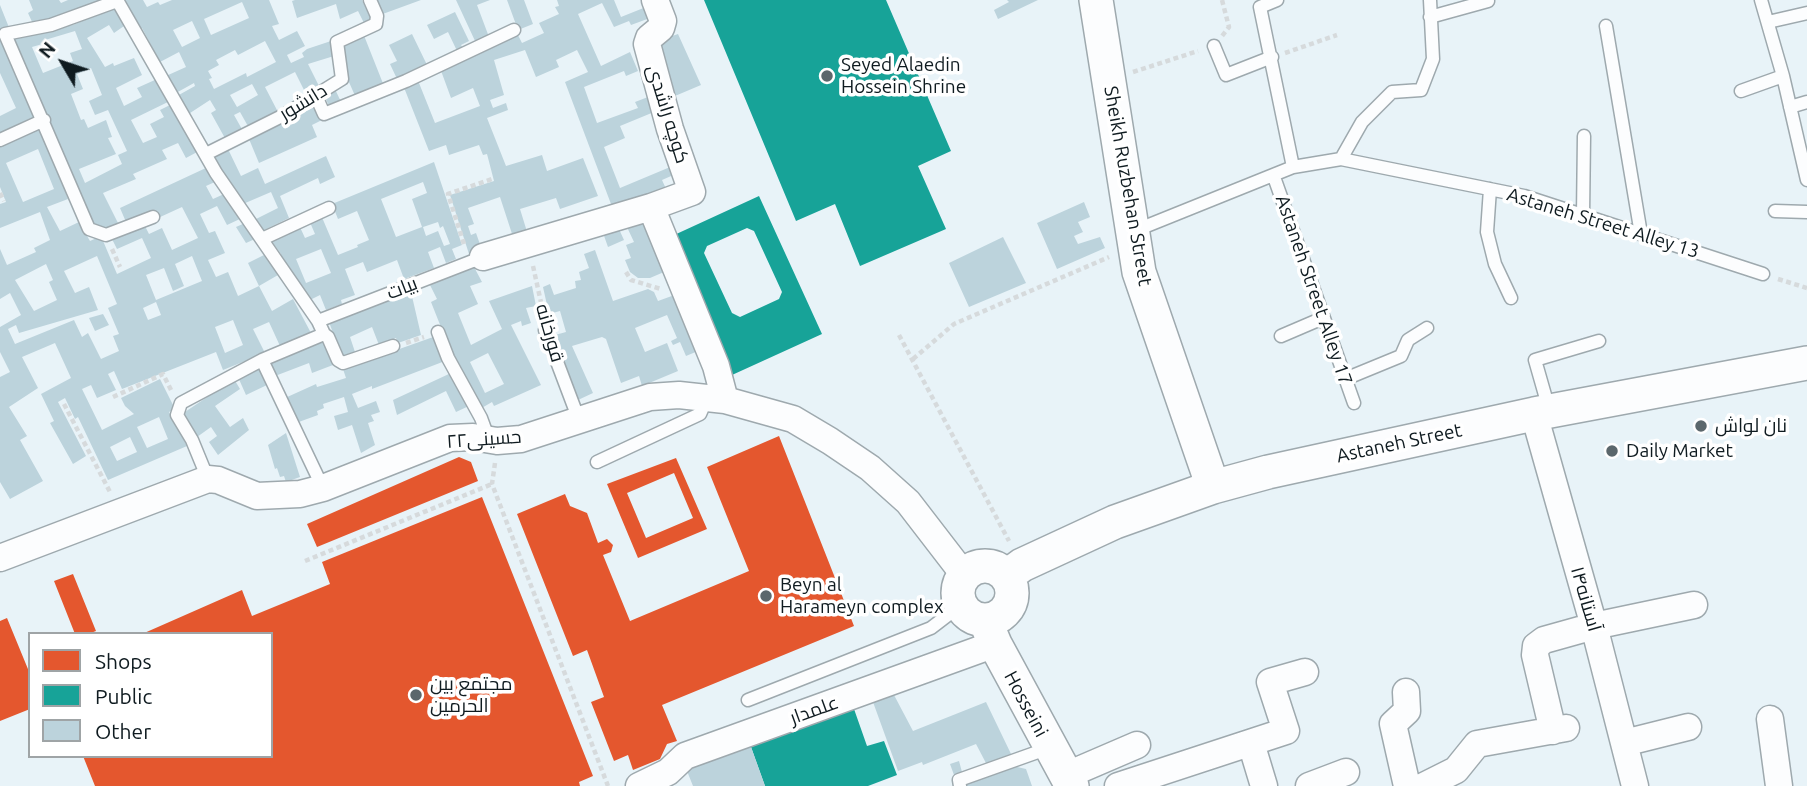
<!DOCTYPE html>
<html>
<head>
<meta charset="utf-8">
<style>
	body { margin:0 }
	#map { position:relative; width:1807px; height:786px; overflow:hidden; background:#e8f3f8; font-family:Ubuntu,sans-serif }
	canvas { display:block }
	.legend { position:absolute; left:28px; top:632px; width:245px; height:126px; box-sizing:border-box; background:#fff; border:2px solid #9fa4a6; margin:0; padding:9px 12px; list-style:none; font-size:21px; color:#0f1b20 }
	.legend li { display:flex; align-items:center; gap:14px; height:35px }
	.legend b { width:35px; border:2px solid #9fa4a6 }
	.north { position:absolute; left:28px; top:28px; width:70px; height:70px; -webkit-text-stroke:5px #fff; paint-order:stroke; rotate:309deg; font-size:19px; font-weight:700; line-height:28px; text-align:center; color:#0f1b20 }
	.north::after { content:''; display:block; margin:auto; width:24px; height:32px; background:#0f1b20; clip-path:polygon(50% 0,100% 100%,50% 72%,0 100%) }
</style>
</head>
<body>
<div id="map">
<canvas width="1807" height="786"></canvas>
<ul class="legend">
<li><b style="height:19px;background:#e4572e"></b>Shops</li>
<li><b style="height:19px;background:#17a398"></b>Public</li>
<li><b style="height:19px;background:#bcd3dc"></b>Other</li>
</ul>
<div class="north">N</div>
</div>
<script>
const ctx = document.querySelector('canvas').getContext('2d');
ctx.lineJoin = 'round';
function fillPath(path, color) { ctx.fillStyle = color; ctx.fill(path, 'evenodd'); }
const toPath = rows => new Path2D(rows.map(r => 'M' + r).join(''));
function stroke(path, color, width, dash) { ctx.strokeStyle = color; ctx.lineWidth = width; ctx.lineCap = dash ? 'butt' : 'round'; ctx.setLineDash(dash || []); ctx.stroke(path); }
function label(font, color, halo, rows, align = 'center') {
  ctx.font = font + ' Ubuntu,Cairo,sans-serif'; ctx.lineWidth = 7; ctx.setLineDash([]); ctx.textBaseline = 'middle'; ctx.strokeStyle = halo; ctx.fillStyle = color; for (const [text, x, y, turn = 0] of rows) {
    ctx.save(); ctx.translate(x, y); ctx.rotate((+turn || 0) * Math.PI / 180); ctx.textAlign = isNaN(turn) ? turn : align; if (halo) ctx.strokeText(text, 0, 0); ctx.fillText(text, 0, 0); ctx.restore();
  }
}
const shops = toPath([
	[779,436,854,626,662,705,677,741,667,744,660,759,633,770,628,755,614,761,591,702,604,697,587,650,573,656,517,514,565,494,570,506,587,513,598,543,607,539,613,545,611,552,603,555,630,621,749,571,707,467],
	[459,457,471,462,478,481,317,547,307,524],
	[676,458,707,529,638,558,607,484],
	[674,473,693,518,646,538,627,493],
	[482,497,593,776,579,782,580,786,95,786,83,756,271,756,271,634,142,634,242,590,252,616,330,584,322,562],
	[73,574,96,631,88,634,75,634,54,581],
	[7,618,30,674,30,709,0,721,0,621]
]);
const public = toPath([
	[704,0,886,0,951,151,918,166,946,229,860,266,835,204,796,221],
	[759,196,822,334,732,375,672,236],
	[747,228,754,231,782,292,779,299,740,317,732,313,704,253,707,246],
	[854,709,867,746,884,741,897,775,868,786,765,786,751,747]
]);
const building = toPath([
	[29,0,59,0,61,3,68,0,107,0,33,24,28,13,33,10],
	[125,0,143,0,147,7,158,2,160,5,172,0,269,0,279,24,272,26,279,40,297,31,305,46,287,55,291,63,304,57,302,53,307,49,331,41,334,56,308,64,320,88,307,96,295,72,265,87,278,112,249,128,240,112,234,115,243,131,226,140,211,113,216,110,210,100,187,115,177,96,195,86,194,83,176,93,166,76,186,67,179,52,160,62,142,28,140,30],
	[242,2,249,18,211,35,204,19],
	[192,21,200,38,182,47,173,30],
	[265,41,276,62,247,77,246,73,214,89,209,79,212,78,208,71,219,65,216,60,235,50,238,55],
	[252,84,258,95,237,107,230,95],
	[295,0,362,0,372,22,365,25,358,11,340,19,336,4,297,18,292,1],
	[374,0,421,0,380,15],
	[456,0,490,0,477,5,489,37,476,43],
	[507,0,524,0,533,24,518,30],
	[557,0,614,0,621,17,646,7,650,18,631,25,629,21,614,27,602,3,578,14,601,66,630,52,638,71,626,76,624,71,584,87,597,123,638,108,635,102,648,97,654,112,620,126,625,138,604,147,620,188,675,165,678,173,662,180,667,191,614,212,565,82,588,72,577,50,556,60,559,67,536,77,525,50,494,60,504,95,490,100,493,108,506,103,508,110,487,118,506,166,542,155,547,171,583,158,598,196,560,209,556,198,520,209,528,235,514,240,500,197,468,208,474,224,468,226,471,235,476,233,482,250,469,254,450,195,494,181,487,154,483,155,479,145,449,155,446,145,429,151,403,85,417,78,435,123,480,106,473,88,451,98,440,68,517,33,522,43,544,33,539,23,559,14,555,7,559,6],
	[1007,0,1038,0,998,19,994,10,1009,2],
	[0,5,10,30,0,33],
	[115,7,124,26,114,33,109,25,87,38,105,67,113,63,114,66,134,58,142,75,116,88,124,106,142,97,137,88,157,79,170,101,131,120,143,143,157,137,150,124,164,117,160,110,172,104,199,151,186,158,178,143,162,150,167,159,133,174,136,179,103,193,119,225,103,231,91,224,13,35,73,25],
	[75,31,82,49,70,53,73,61,43,73,32,47,46,43,45,40],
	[91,68,102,95,89,101,95,115,108,110,127,151,118,155,122,164,85,183,79,169,116,154,108,138,112,137,106,120,88,128,84,119,81,120,71,94,83,89,77,74],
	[455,12,469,41,461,45,464,50,458,53,448,32,434,39,427,25],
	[363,33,384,86,356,98,345,73,347,71,342,43],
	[412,34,428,67,398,81,390,64,397,61,389,45],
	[678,34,701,85,675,96,657,47,661,40],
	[0,37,37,118,0,135,0,116,16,108,0,73],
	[334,87,342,104,330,108,323,93],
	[316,106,322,120,312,125,317,137,259,163,249,139],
	[41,126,68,199,47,207,60,231,79,222,90,241,101,236,117,274,151,258,142,238,117,249,111,237,144,224,149,234,162,228,172,250,198,238,182,207,158,218,154,210,126,222,120,208,208,167,217,181,206,186,213,199,224,194,242,218,227,225,217,206,200,214,209,233,215,231,225,253,208,260,216,277,228,272,238,296,259,286,272,311,293,299,311,333,280,346,269,322,253,329,265,353,223,370,216,352,122,389,114,371,108,374,116,390,97,398,91,385,82,389,102,430,134,414,125,406,121,398,160,379,175,409,169,412,187,446,108,480,78,417,75,419,65,398,58,402,86,456,73,464,50,423,54,421,41,394,71,378,55,343,22,357,38,388,9,407,27,436,20,440,43,481,10,499,0,482,0,377,10,372,0,352,0,327,21,315,10,293,0,299,0,249,7,265,36,252,34,248,50,240,40,212,0,228,0,204,6,202,0,187,0,146],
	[38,149,54,189,23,202,6,163],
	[97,256,117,304,108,308,119,334,113,336,119,351,101,359,88,333,82,337,74,320,15,344,8,329,16,325,19,333,98,310,89,287,75,293,64,271],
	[192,256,202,281,156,300,146,275,164,268,173,291,184,286,175,264],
	[46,264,53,280,49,282,57,300,34,311,15,280],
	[156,302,161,315,148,320,143,308],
	[233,320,243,345,225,353,215,327],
	[159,417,168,439,147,448,137,427],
	[130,437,137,452,117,461,110,447],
	[228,149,241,176,258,168,265,184,326,156,335,177,320,184,318,178,280,196,289,218,262,231,254,220,278,208,271,192,243,204,213,156],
	[434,162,462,245,452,249,456,259,446,263,440,247,428,252,434,268,404,279,397,260,367,272,363,262,345,269,355,295,341,300,342,304,326,310,320,295,308,301,277,255,281,254,270,239,299,225,305,238,315,234,309,220,321,215,338,255,358,247,357,245,369,240,357,211,338,219,332,204],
	[423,182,427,193,412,199,422,227,396,237,381,199],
	[438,222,440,228,443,226,450,244,444,246,438,231,426,236,423,227],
	[321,249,331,273,306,283,296,259],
	[1084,202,1090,217,1078,222,1083,232,1074,236,1078,244,1100,237,1105,248,1057,269,1037,223],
	[643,219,664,272,650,278,638,278,630,272,625,260,631,258,626,245,634,242,626,225],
	[245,223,255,239,246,243,236,227],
	[618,227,624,240,608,247,603,233],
	[1003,237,1026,283,969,307,949,263],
	[595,250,613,301,648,289,654,292,658,301,680,293,698,351,686,356,680,342,673,345,671,341,677,338,667,315,635,328,645,352,667,343,678,371,642,386,639,376,621,383,606,339,602,337,572,346,593,393,578,400,555,335,566,332,560,311,549,314,543,287,550,284,554,295,576,288,575,281,581,280,579,272,589,268,584,254],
	[264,255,278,275,259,286,248,263],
	[474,267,482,282,470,286,478,304,458,313,471,345,502,329,489,301,532,286,536,306,526,308,531,323,522,326,521,321,511,325,541,385,494,406,492,402,480,409,452,355,431,302,437,299,430,285],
	[488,353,504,384,485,393,470,362],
	[411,292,421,335,398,343,396,338,379,345,372,327,350,337,356,355,343,360,329,322],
	[103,314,109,325,95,331,89,318],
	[436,336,445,361,372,389,372,386,352,394,358,408,376,401,380,412,371,415,374,421,368,423,375,445,361,453,352,425,338,430,334,416,348,412,344,397,323,404,324,408,317,411,318,415,296,423,285,398,316,384,317,387,346,378,343,369],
	[324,340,333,365,312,373,309,363,275,376,268,362],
	[259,367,267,385,246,395,238,377],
	[451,373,471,405,456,412,446,391,397,415,393,400],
	[234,379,240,389,215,406,230,427,243,418,249,430,218,455,209,442,217,436,211,427,197,437,182,414],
	[286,433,300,477,286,482,284,476,280,477,277,468,275,469,268,445],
	[894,695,913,731,986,702,1012,756,987,765,976,744,923,765,922,762,898,771,873,702],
	[751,747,765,786,693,786,685,766,727,750,729,755],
	[959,761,962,772,954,775,950,764],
	[1013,766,1026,769,1032,786,967,786,966,782]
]);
const path = toPath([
	[1222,0,1229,27,1222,36],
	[1285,53,1337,35],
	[1133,72,1198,51],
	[0,193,4,201],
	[464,244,448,194,492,179],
	[112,249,120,267],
	[533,266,544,316],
	[626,272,631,280,661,289],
	[1778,279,1807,288],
	[899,335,1009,541],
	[406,343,424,337],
	[913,359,954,324,1109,257],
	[113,397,163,374,172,392],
	[64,404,110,492],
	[495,463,492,484,608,786],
	[305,561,492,484]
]);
const service = toPath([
	[117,0,216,173,318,321,483,257],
	[1277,0,1260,7,1293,167],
	[1761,0,1783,76,1807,180],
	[117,1,51,25,5,34,89,229,106,235,153,217],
	[1430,17,1488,1],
	[1768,22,1807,13],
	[1606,26,1641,234],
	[1214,46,1226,75,1272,57],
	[1741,91,1783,76],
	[316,96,324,114,406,81,514,30],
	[1790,107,1807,102],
	[0,140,44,120],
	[206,154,284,115,342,79,337,42,376,24,377,16,370,0],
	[1341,159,1362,122,1392,92,1421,90,1433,59,1430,0],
	[1274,177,1354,403],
	[1490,189,1487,232,1495,264,1511,298],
	[1775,211,1807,212],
	[1583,215,1584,136],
	[1134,231,1293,167,1341,159,1524,196,1763,274],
	[262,239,329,208],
	[545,330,579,420],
	[438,332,448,358,481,418,489,440],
	[324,334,328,337,338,360,343,363,393,346],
	[1281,336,1323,318],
	[262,360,323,488],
	[1345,379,1401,356,1408,340,1427,328],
	[1549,409,1535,360,1599,341],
	[597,462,700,414,707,398],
	[208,479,192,440,177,415,181,403,262,360,324,334,318,321],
	[748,700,931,628,961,605],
	[960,786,959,780,1049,748]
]);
const minor = toPath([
	[651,207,692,192,670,129,647,44,649,38,661,28,663,21,655,0],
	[483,257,651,207,716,366,725,400],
	[1534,414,1594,626,1635,786],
	[0,558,208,479,218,480,257,496,300,494,323,488,450,438,473,437,497,441,521,439,650,397,679,395,725,400,793,419,830,441,870,468,908,502,965,576],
	[1406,692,1407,711,1393,724,1407,786],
	[1770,719,1779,786],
	[1553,731,1535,655,1536,646,1544,640,1594,626,1694,605],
	[1251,743,1264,786],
	[1624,743,1688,727],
	[1065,776,1137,745],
	[639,786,668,772,685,756,995,644],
	[1118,786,1286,731,1270,682,1305,672],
	[1309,786,1346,772],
	[1424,786,1456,770,1477,744,1566,728]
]);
const tertiary = toPath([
	[1096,0,1139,272,1213,487],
	'958 593a27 27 0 1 1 54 0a27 27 0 1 1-54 0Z',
	[1007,576,1022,565,1115,522,1213,487,1268,472,1534,414,1807,363],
	[985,620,995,644,1072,786]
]);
const markers = [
	[827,76,7,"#5b676c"],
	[1701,426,7,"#5b676c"],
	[1612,451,7,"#5b676c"],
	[766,596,7,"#5b676c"],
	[416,695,7,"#5b676c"]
];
const poiNames = [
	["Seyed Alaedin",841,65],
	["Hossein Shrine",841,87],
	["نان لواش",1715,426],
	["Daily Market",1626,451],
	["Beyn al",780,585],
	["Harameyn complex",780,607],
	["مجتمع بین",430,684],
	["الحرمین",430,706]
];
const streetNames = [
	["دانشور",303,102,-31],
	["کوچه راشدی",668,114,73],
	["Sheikh Ruzbehan Street",1128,186,80],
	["Astaneh Street Alley 13",1603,223,17],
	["بیات",402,288,-21],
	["Astaneh Street Alley 17",1314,290,71],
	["قورخانه",550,333,74],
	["حسینی۲۲",484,439,-4],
	["Astaneh Street",1399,443,-12],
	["آستانه۱۴",1586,599,74],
	["Hosseini",1026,704,62],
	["علمدار",814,710,-20]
];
fillPath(shops, '#e4572e');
fillPath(public, '#17a398');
fillPath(building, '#bcd3dc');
stroke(service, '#9ea9ae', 15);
stroke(minor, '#9ea9ae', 29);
stroke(tertiary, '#9ea9ae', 36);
stroke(path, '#d6dadc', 4.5, [5, 3.5]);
stroke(service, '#fcfdfe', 12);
stroke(minor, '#fcfdfe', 26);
stroke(tertiary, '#fcfdfe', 33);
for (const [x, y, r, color] of markers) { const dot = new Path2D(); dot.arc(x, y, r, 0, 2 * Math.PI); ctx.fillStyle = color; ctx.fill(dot); stroke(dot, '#fff', 2.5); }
label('19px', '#0f1b20', '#fff', poiNames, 'left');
label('19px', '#0f1b20', '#fff', streetNames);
</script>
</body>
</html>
